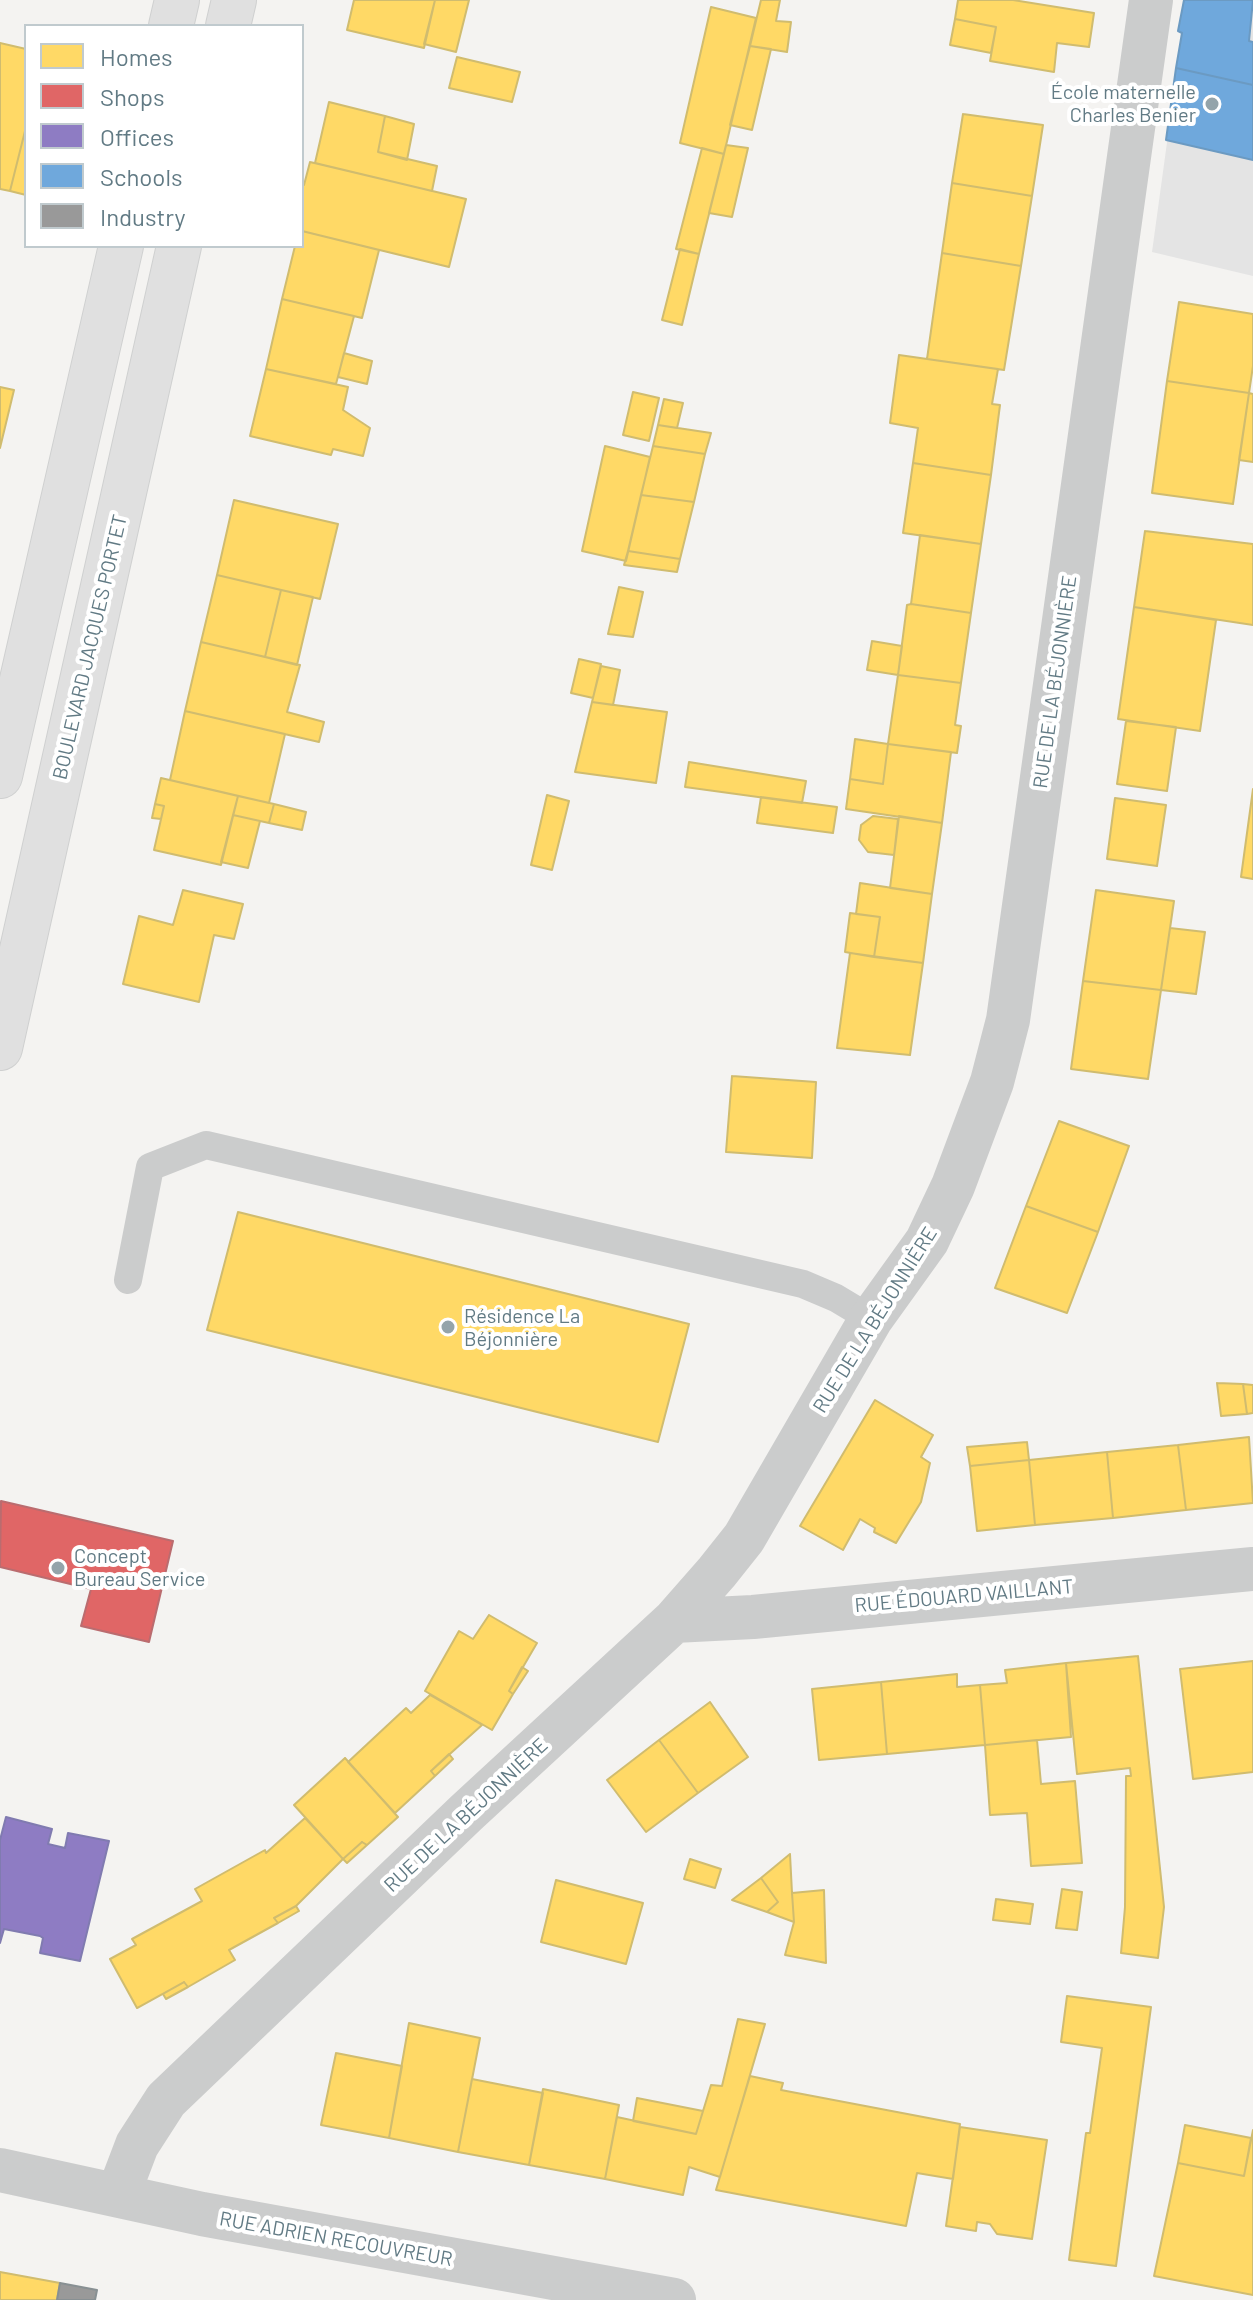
<!DOCTYPE html>
<html>
<head>
<meta charset="utf-8">
<style>
	body { margin:0 }
	#map { position:relative; width:1253px; height:2300px; overflow:hidden; background:#f4f3f1; font-family:Barlow,sans-serif }
	canvas { display:block }
	.legend { position:absolute; left:24px; top:24px; width:280px; height:224px; box-sizing:border-box; background:#fff; border:2px solid #c0cace; margin:0; padding:10px 14px; list-style:none; font-size:24px; color:#617a84 }
	.legend li { display:flex; align-items:center; gap:16px; height:40px }
	.legend b { width:40px; border:2px solid #c0cace }
</style>
</head>
<body>
<div id="map">
<canvas width="1253" height="2300"></canvas>
<ul class="legend">
<li><b style="height:22px;background:#ffd966"></b>Homes</li>
<li><b style="height:22px;background:#e06666"></b>Shops</li>
<li><b style="height:22px;background:#8e7cc3"></b>Offices</li>
<li><b style="height:22px;background:#6fa8dc"></b>Schools</li>
<li><b style="height:22px;background:#999"></b>Industry</li>
</ul>
</div>
<script>
const ctx = document.querySelector('canvas').getContext('2d');
ctx.lineJoin = 'round';
function fillPath(path, color) { ctx.fillStyle = color; ctx.fill(path, 'evenodd'); }
const toPath = rows => new Path2D(rows.map(r => 'M' + r).join(''));
function stroke(path, color, width, dash) { ctx.strokeStyle = color; ctx.lineWidth = width; ctx.lineCap = dash ? 'butt' : 'round'; ctx.setLineDash(dash || []); ctx.stroke(path); }
function label(font, color, halo, rows, align = 'center') {
  ctx.font = font + ' Barlow,sans-serif'; ctx.lineWidth = 8; ctx.setLineDash([]); ctx.textBaseline = 'middle'; ctx.strokeStyle = halo; ctx.fillStyle = color; for (const [text, x, y, turn = 0] of rows) {
    ctx.save(); ctx.translate(x, y); ctx.rotate((+turn || 0) * Math.PI / 180); ctx.textAlign = isNaN(turn) ? turn : align; if (halo) ctx.strokeText(text, 0, 0); ctx.fillText(text, 0, 0); ctx.restore();
  }
}
const built = toPath([
	[1184,0,1253,0,1253,276,1152,252,1182,33,1178,31]
]);
const homes = toPath([
	[354,0,435,0,424,48,347,30,354,0],
	[435,0,469,0,456,52,424,44,435,0],
	[761,0,780,0,776,21,791,22,787,52,750,46,761,0],
	[958,0,1013,0,1094,13,1089,47,1057,43,1054,72,990,61,996,27,955,19,958,0],
	[711,7,756,18,724,154,680,143,711,7],
	[955,19,996,27,991,53,950,45,955,19],
	[0,43,26,49,26,127,10,191,0,189,0,43],
	[750,46,771,49,752,130,730,125,750,46],
	[457,57,520,72,512,102,449,88,457,57],
	[329,102,385,116,378,152,437,166,432,191,315,163,329,102],
	[963,114,1043,125,1032,196,952,183,963,114],
	[385,116,414,124,407,160,378,152,385,116],
	[26,127,26,195,10,191,26,127],
	[726,145,748,148,732,217,709,213,726,145],
	[702,148,724,154,699,254,676,249,702,148],
	[310,162,466,199,449,267,302,231,302,185,304,185,310,162],
	[952,183,1032,196,1021,266,942,253,952,183],
	[302,231,379,250,362,318,282,299,295,246,302,246,302,231],
	[680,249,699,254,682,325,662,320,680,249],
	[942,253,1021,266,1004,370,927,359,942,253],
	[282,299,354,316,336,384,266,369,282,299],
	[1179,302,1253,314,1253,366,1249,393,1167,381,1179,302],
	[344,353,372,361,367,384,338,377,344,353],
	[899,355,998,369,992,404,1000,405,991,475,913,463,918,428,890,423,899,355],
	[266,369,348,387,343,410,370,428,363,456,333,449,331,455,250,436,266,369],
	[1167,381,1249,393,1233,504,1152,493,1167,381],
	[0,387,14,390,0,448,0,387],
	[633,392,659,398,649,441,623,435,633,392],
	[1249,393,1253,394,1253,462,1239,460,1249,393],
	[664,399,683,403,677,428,658,425,664,399],
	[658,425,711,433,705,454,653,446,658,425],
	[605,446,650,457,626,561,582,551,605,446],
	[653,446,705,454,694,502,641,495,653,446],
	[913,463,991,475,981,544,903,533,913,463],
	[641,495,694,502,680,559,628,551,641,495],
	[234,500,338,524,320,599,217,575,234,500],
	[1145,531,1253,544,1253,625,1134,607,1145,531],
	[920,535,981,544,971,613,911,604,920,535],
	[628,551,680,559,677,572,624,565,628,551],
	[217,575,281,590,265,657,201,642,217,575],
	[619,587,643,592,633,637,608,634,619,587],
	[281,590,313,597,297,665,265,657,281,590],
	[911,604,971,613,961,683,898,675,907,605,911,604],
	[1134,607,1216,620,1200,731,1118,719,1134,607],
	[872,641,902,646,898,675,867,670,872,641],
	[201,642,300,665,287,712,324,722,319,742,185,711,201,642],
	[579,659,601,664,593,698,571,693,579,659],
	[601,666,620,670,613,705,592,702,601,666],
	[898,675,961,683,955,725,961,726,957,753,888,744,898,675],
	[592,702,667,712,656,783,575,772,592,702],
	[185,711,285,734,269,803,170,780,185,711],
	[1126,721,1176,727,1167,791,1117,784,1126,721],
	[855,739,888,744,883,784,850,779,855,739],
	[888,744,951,752,942,823,846,809,850,779,883,784,888,744],
	[689,762,806,781,802,803,685,787,689,762],
	[161,778,238,796,221,865,154,850,164,806,155,804,161,778],
	[1253,789,1253,879,1241,877,1253,789],
	[547,795,569,801,552,870,531,865,547,795],
	[238,796,274,804,269,823,233,815,238,796],
	[761,797,837,807,833,833,757,823,761,797],
	[1115,798,1166,805,1157,866,1107,859,1115,798],
	[155,804,164,806,161,819,152,818,155,804],
	[274,804,306,812,302,830,269,823,274,804],
	[233,815,260,821,248,868,221,862,233,815],
	[873,816,898,819,894,855,868,852,859,840,861,825,873,816],
	[899,816,942,823,932,894,890,888,899,816],
	[860,883,932,894,923,963,874,957,880,917,856,914,860,883],
	[183,890,243,904,234,939,214,935,199,1002,123,984,139,916,173,925,183,890],
	[1096,890,1174,901,1161,990,1083,981,1096,890],
	[850,913,880,917,874,957,845,952,850,913],
	[1170,928,1205,932,1196,994,1161,990,1170,928],
	[850,953,923,963,910,1055,837,1048,850,953],
	[1083,981,1161,990,1148,1079,1071,1069,1083,981],
	[732,1076,816,1082,812,1158,726,1152,732,1076],
	[1059,1121,1129,1146,1098,1232,1026,1206,1059,1121],
	[1026,1206,1098,1232,1067,1313,995,1288,1026,1206],
	[238,1212,689,1324,658,1442,207,1330,238,1212],
	[1217,1383,1243,1384,1247,1414,1221,1416,1217,1383],
	[1243,1384,1253,1385,1253,1413,1247,1414,1243,1384],
	[875,1400,933,1435,921,1457,930,1463,921,1502,896,1543,874,1532,875,1528,860,1519,843,1550,800,1526,875,1400],
	[1249,1437,1253,1503,1186,1510,1178,1445,1249,1437],
	[1027,1442,1029,1460,970,1466,967,1447,1027,1442],
	[1178,1445,1186,1510,1113,1518,1107,1452,1178,1445],
	[1107,1452,1113,1518,1035,1525,1029,1460,1107,1452],
	[1029,1460,1035,1525,977,1531,970,1466,1029,1460],
	[489,1615,537,1643,509,1691,513,1694,492,1730,425,1691,459,1631,473,1639,489,1615],
	[1138,1656,1164,1907,1158,1958,1121,1953,1125,1907,1126,1776,1131,1776,1130,1768,1077,1774,1066,1663,1138,1656],
	[1253,1661,1253,1772,1193,1779,1180,1669,1253,1661],
	[1066,1663,1071,1737,985,1745,980,1685,1007,1683,1005,1670,1066,1663],
	[522,1667,528,1671,513,1694,509,1691,522,1667],
	[957,1674,957,1687,980,1685,985,1745,887,1754,881,1682,957,1674],
	[881,1682,887,1754,819,1760,812,1689,881,1682],
	[430,1695,482,1725,431,1771,435,1776,395,1813,348,1762,406,1708,411,1713,430,1695],
	[710,1702,748,1757,698,1793,659,1740,710,1702],
	[659,1740,698,1793,646,1832,607,1780,659,1740],
	[1037,1740,1041,1784,1075,1781,1082,1863,1031,1866,1027,1813,990,1815,985,1745,1037,1740],
	[449,1754,453,1759,435,1776,431,1771,449,1754],
	[345,1758,398,1817,367,1845,362,1842,343,1859,294,1805,345,1758],
	[305,1818,343,1859,296,1906,274,1918,278,1923,229,1950,235,1960,188,1987,184,1982,137,2008,110,1959,136,1945,132,1939,202,1901,195,1889,265,1850,266,1853,305,1818],
	[362,1842,367,1845,347,1863,343,1859,362,1842],
	[790,1854,792,1893,794,1922,767,1912,778,1902,761,1878,790,1854],
	[690,1859,721,1869,715,1888,684,1879,690,1859],
	[761,1878,778,1902,767,1912,732,1900,761,1878],
	[556,1880,643,1903,626,1964,541,1942,556,1880],
	[1062,1889,1082,1892,1077,1930,1056,1928,1062,1889],
	[824,1890,826,1963,785,1955,794,1922,792,1893,824,1890],
	[996,1899,1033,1904,1030,1924,993,1920,996,1899],
	[296,1906,299,1911,278,1923,274,1918,296,1906],
	[184,1982,188,1987,166,1999,163,1994,184,1982],
	[1067,1996,1151,2007,1116,2266,1069,2260,1086,2133,1090,2133,1102,2048,1061,2042,1067,1996],
	[738,2019,765,2024,720,2177,689,2167,683,2195,605,2179,617,2117,696,2134,711,2085,722,2086,738,2019],
	[409,2023,480,2038,458,2152,389,2138,409,2023],
	[336,2053,402,2066,389,2138,321,2125,336,2053],
	[750,2076,783,2083,781,2090,960,2124,953,2179,917,2173,906,2226,716,2190,750,2076],
	[472,2079,543,2093,529,2165,458,2152,472,2079],
	[543,2089,619,2105,605,2179,529,2165,543,2089],
	[637,2098,703,2111,696,2134,633,2121,637,2098],
	[1185,2125,1251,2138,1244,2176,1178,2163,1185,2125],
	[960,2127,1047,2140,1032,2239,997,2234,990,2224,977,2222,976,2231,946,2226,960,2127],
	[1253,2130,1253,2295,1154,2276,1178,2163,1244,2176,1253,2130],
	[0,2272,60,2283,57,2300,0,2300,0,2272]
]);
const shops = toPath([
	[1,1501,173,1541,149,1642,81,1626,91,1589,0,1567,1,1501]
]);
const offices = toPath([
	[6,1817,52,1829,48,1844,65,1848,68,1833,109,1841,80,1961,40,1953,43,1938,40,1936,4,1929,0,1943,0,1840,6,1817]
]);
const schools = toPath([
	[1184,0,1253,0,1249,41,1253,42,1253,85,1176,68,1182,33,1178,31,1184,0],
	[1176,68,1253,85,1253,160,1166,140,1176,68]
]);
const industry = toPath([
	[60,2283,97,2290,95,2300,57,2300,60,2283]
]);
const service = toPath([
	[128,1280,150,1167,206,1145,803,1284,836,1298,871,1319]
]);
const minor = toPath([
	[674,1621,753,1617,1253,1569],
	[0,2170,202,2214,674,2300],
	[118,2195,137,2145,166,2100,466,1813,674,1621,717,1572,744,1538,871,1319,927,1241,953,1186,992,1082,1008,1020,1151,0]
]);
const primary = toPath([
	[171,26,177,0],
	[228,26,234,0],
	[0,776,121,246],
	[0,1048,179,246]
]);
const markers = [
	[1212,104,8,"#94a4aa"],
	[448,1327,8,"#94a4aa"],
	[58,1568,8,"#94a4aa"]
];
const poiNames = [
	["École maternelle",1196,92,"right"],
	["Charles Benier",1196,115,"right"],
	["Résidence La",464,1316],
	["Béjonnière",464,1339],
	["Concept",74,1556],
	["Bureau Service",74,1579]
];
const streetNames = [
	["BOULEVARD JACQUES PORTET",90,647,-77],
	["RUE DE LA BÉJONNIÈRE",1055,682,-82],
	["RUE DE LA BÉJONNIÈRE",875,1320,-58],
	["RUE ÉDOUARD VAILLANT",964,1596,-5],
	["RUE DE LA BÉJONNIÈRE",466,1815,-43],
	["RUE ADRIEN RECOUVREUR",336,2239,10]
];
fillPath(built, '#e4e4e4');
fillPath(homes, '#ffd966');
stroke(homes, '#d0bc6f', 2);
fillPath(shops, '#e06666');
stroke(shops, '#ba6c6f', 2);
fillPath(offices, '#8e7cc3');
stroke(offices, '#807bb0', 2);
fillPath(schools, '#6fa8dc');
stroke(schools, '#6b9ac2', 2);
fillPath(industry, '#999');
stroke(industry, '#889093', 2);
stroke(primary, '#cfd0d0', 46);
stroke(service, '#cbcccc', 28);
stroke(minor, '#cbcccc', 44);
stroke(primary, '#e0e0e0', 44);
for (const [x, y, r, color] of markers) { const dot = new Path2D(); dot.arc(x, y, r, 0, 2 * Math.PI); ctx.fillStyle = color; ctx.fill(dot); stroke(dot, '#fff', 3); }
label('20px', '#617a84', '#fff', poiNames, 'left');
label('20px', '#617a84', '#fff', streetNames);
</script>
</body>
</html>
